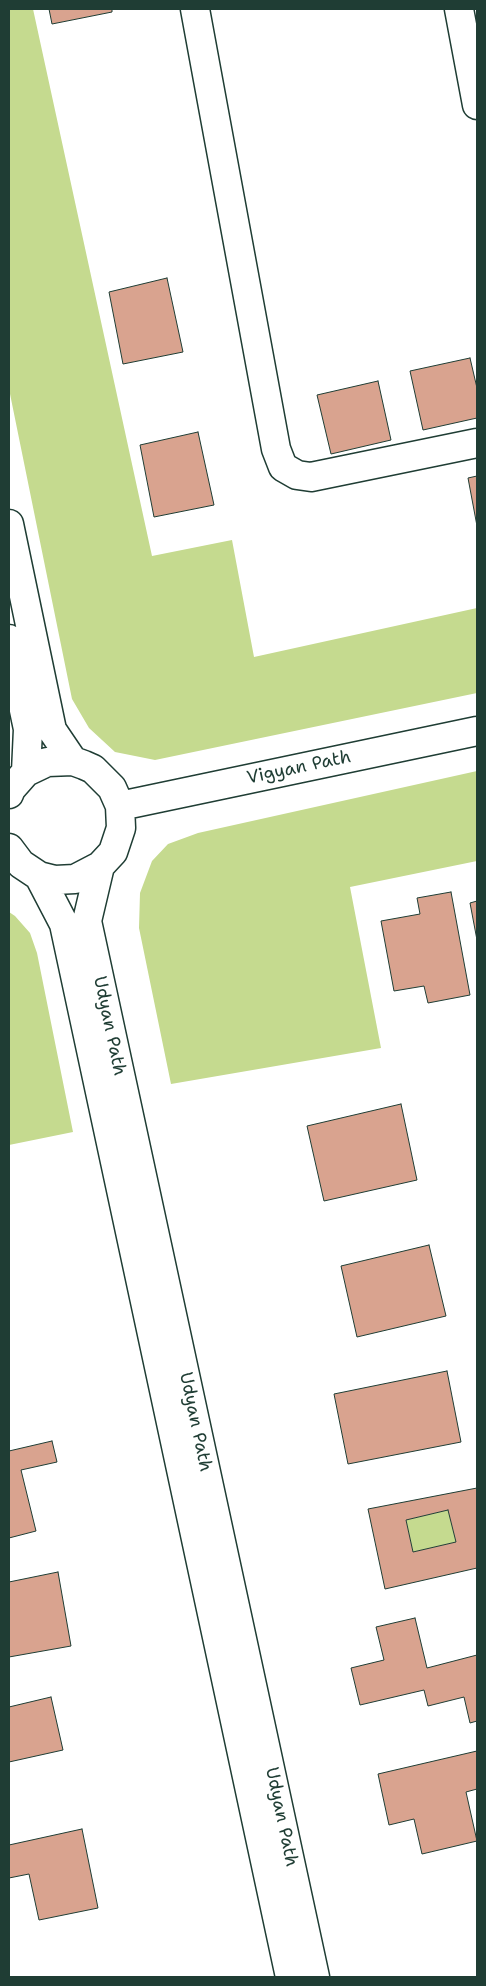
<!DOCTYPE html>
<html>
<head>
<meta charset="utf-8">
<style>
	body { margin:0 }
	#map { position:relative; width:486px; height:1986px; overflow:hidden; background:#fff; font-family:"Shantell Sans",sans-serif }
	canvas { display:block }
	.frame { position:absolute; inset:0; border:10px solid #1f3d34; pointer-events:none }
</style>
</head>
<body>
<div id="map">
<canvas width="486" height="1986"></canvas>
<div class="frame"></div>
</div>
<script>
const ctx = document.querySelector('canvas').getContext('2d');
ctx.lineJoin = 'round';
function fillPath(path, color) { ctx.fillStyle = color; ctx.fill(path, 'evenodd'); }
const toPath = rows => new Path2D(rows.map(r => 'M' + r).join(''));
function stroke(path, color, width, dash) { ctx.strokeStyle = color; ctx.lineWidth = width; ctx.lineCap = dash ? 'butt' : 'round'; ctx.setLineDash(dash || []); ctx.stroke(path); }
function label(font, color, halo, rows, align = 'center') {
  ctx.font = font + ' "Shantell Sans",sans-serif'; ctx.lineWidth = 4.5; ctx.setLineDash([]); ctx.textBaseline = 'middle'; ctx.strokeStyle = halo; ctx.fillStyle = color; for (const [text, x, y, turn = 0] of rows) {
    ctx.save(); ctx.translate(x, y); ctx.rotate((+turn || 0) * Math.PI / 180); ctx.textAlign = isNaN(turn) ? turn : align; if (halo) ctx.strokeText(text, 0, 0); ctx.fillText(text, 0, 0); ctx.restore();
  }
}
const green = toPath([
	[9,9,33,9,152,556,232,540,254,657,477,608,477,693,155,760,115,752,89,728,72,699,9,389],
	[477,771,477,861,350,887,381,1048,171,1084,139,928,140,893,152,861,168,844,198,833],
	[9,912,15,916,30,933,37,953,73,1132,9,1145],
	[448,1510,456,1542,413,1552,406,1520]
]);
const building = toPath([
	[49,9,112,9,112,12,52,24,49,9],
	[167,278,183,352,123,364,109,292,167,278],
	[470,358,477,388,477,418,423,430,410,371,470,358],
	[378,381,391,440,331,454,317,395,378,381],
	[198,432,214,505,154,517,140,445,198,432],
	[477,476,477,526,468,478,477,476],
	[451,892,470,995,428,1003,424,986,394,991,381,921,420,914,417,898,451,892],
	[477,901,477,940,470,903,477,901],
	[401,1104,417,1180,324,1201,307,1126,401,1104],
	[429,1245,446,1316,357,1337,341,1266,429,1245],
	[447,1371,461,1442,348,1464,334,1394,447,1371],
	[52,1441,57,1462,21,1470,36,1531,9,1538,9,1451,52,1441],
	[477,1488,477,1568,385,1589,368,1509,477,1488],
	[448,1510,456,1542,413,1552,406,1520,448,1510],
	[58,1572,71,1646,9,1657,9,1582,58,1572],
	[415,1618,427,1668,477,1655,477,1721,470,1723,464,1697,428,1706,424,1690,360,1705,351,1668,384,1660,376,1627,415,1618],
	[51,1697,63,1750,9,1762,9,1707,51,1697],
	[477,1751,477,1789,466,1792,477,1841,422,1854,414,1819,389,1825,378,1774,477,1751],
	[82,1829,98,1908,39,1920,29,1874,9,1878,9,1845,82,1829]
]);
const street = toPath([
	[195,9,276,449,283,467,297,475,311,477,477,443],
	[459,9,477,105]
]);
const secondary = toPath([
	[9,524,52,730,73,761],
	[9,639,28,729,26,772],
	[9,794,11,789,26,772,47,762,73,761,84,765,93,769,112,788,120,806,121,828,113,852,100,866,75,879,55,880,39,876,21,864,9,848],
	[120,806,477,731],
	[100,866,87,921,315,1977],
	[39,876,64,924,290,1977]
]);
const streetNames = [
	["Vigyan Path",299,768,-12],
	["Udyan Path",109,1026,78],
	["Udyan Path",195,1422,78],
	["Udyan Path",281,1817,78]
];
fillPath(green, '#c5da8f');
fillPath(building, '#d9a38f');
stroke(building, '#1f3d34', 1);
stroke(street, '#1f3d34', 31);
stroke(secondary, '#1f3d34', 31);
stroke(street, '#fff', 28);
stroke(secondary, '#fff', 28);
label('18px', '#1f3d34', '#fff', streetNames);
</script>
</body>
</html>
